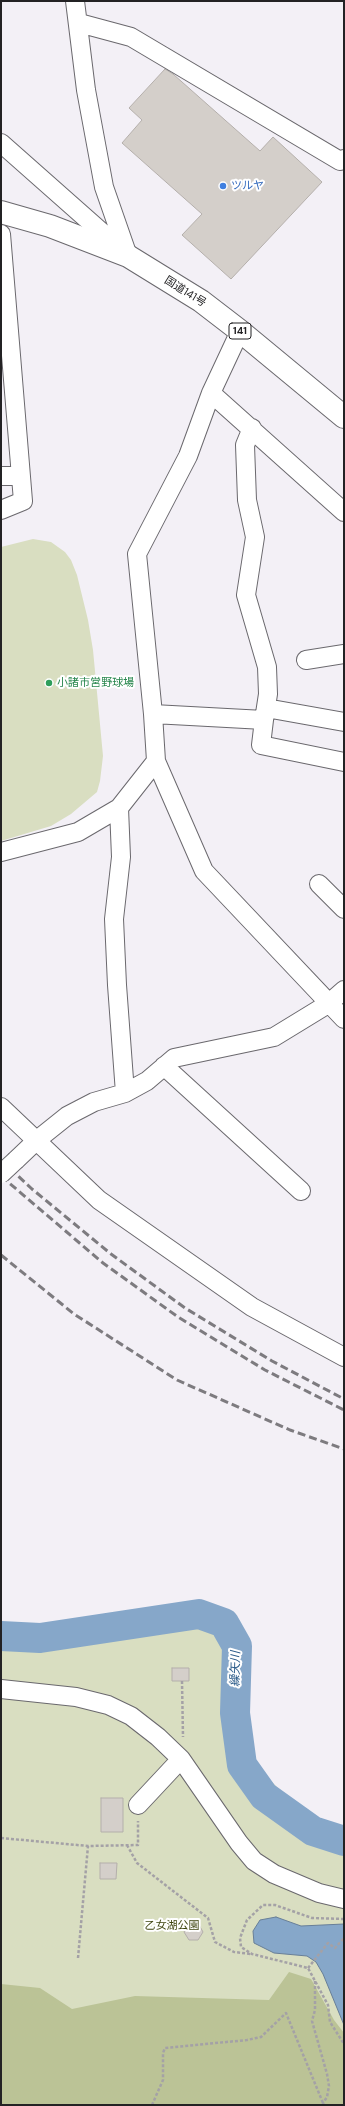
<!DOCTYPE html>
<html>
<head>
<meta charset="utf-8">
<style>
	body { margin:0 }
	#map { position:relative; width:345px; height:2106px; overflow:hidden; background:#f3f0f6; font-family:"DM Sans",sans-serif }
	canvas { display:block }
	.frame { position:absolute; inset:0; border:2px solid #232224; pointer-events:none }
</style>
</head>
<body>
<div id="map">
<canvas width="345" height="2106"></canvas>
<div class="frame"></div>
</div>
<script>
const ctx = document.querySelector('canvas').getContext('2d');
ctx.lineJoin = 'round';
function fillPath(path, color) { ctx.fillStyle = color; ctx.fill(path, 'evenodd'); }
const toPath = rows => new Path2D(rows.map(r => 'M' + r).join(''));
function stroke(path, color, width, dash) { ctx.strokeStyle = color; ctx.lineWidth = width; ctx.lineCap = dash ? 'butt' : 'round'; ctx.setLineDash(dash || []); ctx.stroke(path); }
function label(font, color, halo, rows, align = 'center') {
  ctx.font = font + ' "DM Sans","Noto Sans JP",sans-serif'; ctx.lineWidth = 4; ctx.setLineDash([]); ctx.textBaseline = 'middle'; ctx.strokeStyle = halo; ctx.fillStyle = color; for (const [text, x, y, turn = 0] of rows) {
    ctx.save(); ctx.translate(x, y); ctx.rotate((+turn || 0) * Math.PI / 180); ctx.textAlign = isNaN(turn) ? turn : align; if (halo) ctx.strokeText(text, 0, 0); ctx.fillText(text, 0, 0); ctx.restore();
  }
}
const green = toPath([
	[33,539,51,542,65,552,71,560,77,575,88,620,93,650,103,756,100,781,97,792,71,814,51,826,1,841,1,547],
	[189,1604,227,1610,238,1630,249,1659,249,1719,253,1763,296,1806,344,1832,344,2105,1,2105,1,1624,72,1625]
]);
const forest = toPath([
	[289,1972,311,1979,334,2020,344,2033,344,2105,1,2105,1,1984,40,1988,72,2009,135,1996,269,2000]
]);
const water = toPath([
	[276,1917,301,1926,344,1924,344,2025,323,1974,316,1962,307,1956,274,1953,254,1943,253,1931,260,1920,276,1917]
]);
const river = toPath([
	[1,1636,40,1638,199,1614,224,1623,237,1646,235,1713,242,1765,264,1796,313,1831,344,1841]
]);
const building = toPath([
	[165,69,173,74,260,151,273,137,322,182,231,279,182,235,202,214,122,143,142,120,129,108,165,69],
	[172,1668,189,1668,189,1681,172,1681,172,1668],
	[101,1798,123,1798,123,1832,101,1832,101,1798],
	[100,1863,117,1863,116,1879,100,1879,100,1863],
	[189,1923,198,1923,203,1932,198,1940,189,1940,184,1932,189,1923]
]);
const path = toPath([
	[182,1681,183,1737],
	[1,1838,88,1846,138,1845,138,1821],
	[127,1845,137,1863,208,1918,215,1942,234,1952,251,1954],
	[344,1919,312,1918,275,1905,263,1905,247,1920,240,1938,241,1947,252,1954,308,1968,328,2005,330,2022,344,2044],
	[78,1958,88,1846],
	[308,1968,328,1943,335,1948,344,1938],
	[315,1981,315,2010,312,2021,327,2074,329,2086,327,2097,323,2103,324,2105],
	[152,2105,163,2080,163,2053,165,2048,247,2040,261,2037,286,2013,323,2103]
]);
const minor = toPath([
	[75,1,86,90,104,187,128,256],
	[79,23,131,37,340,161,344,159],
	[1,143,123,251],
	[1,234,23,501,1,510],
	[240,331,211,393,188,456,137,554,153,714,156,761,204,871,344,1019],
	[211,393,344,512],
	[252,428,245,445,247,500,255,537,246,595,267,667,268,694,264,720],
	[1,476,20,476],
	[306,660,344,654],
	[266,708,344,722],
	[153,714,264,720,261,745,344,762],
	[119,808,121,857,114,919,117,985,125,1093],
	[1,852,78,832,119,808,156,761],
	[319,884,344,909],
	[164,1066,301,1191],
	[1,1107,99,1200,252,1307,344,1357],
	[16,1160,37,1140,67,1116,94,1102,125,1093,147,1081,174,1058,274,1037,328,1004,344,990],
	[1,1689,76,1697,108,1705,131,1716,158,1737,181,1759,239,1843,254,1861,274,1874,319,1893,344,1899],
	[138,1805,181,1759]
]);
const highway = toPath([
	[1,212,50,226,128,256,201,301,240,331,344,417]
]);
const rail = toPath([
	[1,1160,32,1189,111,1254,185,1308,272,1361,344,1399],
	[1,1176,103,1263,178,1317,265,1370,344,1410],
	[1,1255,74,1314,177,1380,290,1430,344,1449]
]);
const minorBridge = toPath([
	[1,1174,16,1160]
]);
const markers = [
	[223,186,4,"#3f7fe0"],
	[49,683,4,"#2e9e5b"]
];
const shields = [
	[240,331,22]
];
const shieldNames = [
	["141",240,331]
];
const shopNames = [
	["ツルヤ",231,186]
];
const streetNames = [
	["国道141号",185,292,32]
];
const leisureNames = [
	["小諸市営野球場",57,683]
];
const parkNames = [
	["乙女湖公園",172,1926]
];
const waterNames = [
	["繰矢川",236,1669,-89]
];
fillPath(green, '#d9dec1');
fillPath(forest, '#bbc396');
fillPath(water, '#86a7c9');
stroke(water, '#687f98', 1);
stroke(river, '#86a7c9', 30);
fillPath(building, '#d4cfca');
stroke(building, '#b4afab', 1);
stroke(minor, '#6a686d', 20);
stroke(highway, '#6a686d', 24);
stroke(path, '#a4a1a6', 2.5, [3, 2]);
stroke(minor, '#fff', 18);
stroke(highway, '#fff', 22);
stroke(rail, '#7d7b7f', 3, [8, 4]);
stroke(minorBridge, '#6a686d', 20, []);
stroke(minorBridge, '#fff', 18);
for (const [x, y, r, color] of markers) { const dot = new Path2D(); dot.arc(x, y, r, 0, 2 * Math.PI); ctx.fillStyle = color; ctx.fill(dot); stroke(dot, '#fff', 1.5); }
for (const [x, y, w] of shields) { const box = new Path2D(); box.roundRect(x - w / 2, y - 8, w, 16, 3); ctx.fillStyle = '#fff'; ctx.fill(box); stroke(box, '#232224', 1); }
label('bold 10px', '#232224', null, shieldNames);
label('11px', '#366cbe', '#fff', shopNames, 'left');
label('11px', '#232224', '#fff', streetNames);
label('11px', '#27864d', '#fff', leisureNames, 'left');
label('11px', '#3e440f', '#fff', parkNames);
label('italic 12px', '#2b5b89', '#fff', waterNames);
</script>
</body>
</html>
